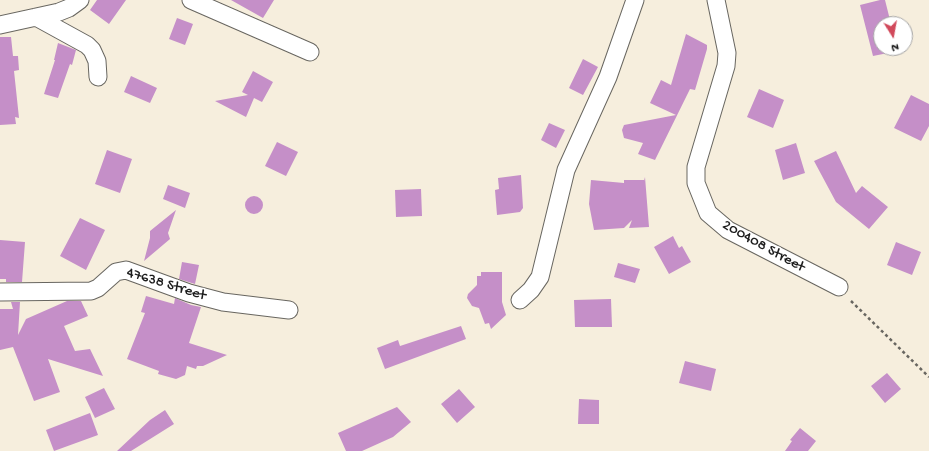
<!DOCTYPE html>
<html>
<head>
<meta charset="utf-8">
<style>
	body { margin:0 }
	#map { position:relative; width:929px; height:451px; overflow:hidden; background:#f6eedd; font-family:"Gochi Hand",sans-serif }
	canvas { display:block }
	.north { position:absolute; left:873px; top:16px; width:40px; height:40px; box-sizing:border-box; background:#fff; border:1px solid #a4a4a4; border-radius:50%; rotate:169deg; font-size:11px; font-weight:700; line-height:16px; text-align:center; color:#1c1c1c }
	.north::after { content:''; display:block; margin:auto; width:14px; height:18px; background:#d1495b; clip-path:polygon(50% 0,100% 100%,50% 72%,0 100%) }
</style>
</head>
<body>
<div id="map">
<canvas width="929" height="451"></canvas>
<div class="north">N</div>
</div>
<script>
const ctx = document.querySelector('canvas').getContext('2d');
ctx.lineJoin = 'round';
function fillPath(path, color) { ctx.fillStyle = color; ctx.fill(path, 'evenodd'); }
const toPath = rows => new Path2D(rows.map(r => 'M' + r).join(''));
function stroke(path, color, width, dash) { ctx.strokeStyle = color; ctx.lineWidth = width; ctx.lineCap = dash ? 'butt' : 'round'; ctx.setLineDash(dash || []); ctx.stroke(path); }
function label(font, color, halo, rows, align = 'center') {
  ctx.font = font + ' "Gochi Hand",sans-serif'; ctx.lineWidth = 3; ctx.setLineDash([]); ctx.textBaseline = 'middle'; ctx.strokeStyle = halo; ctx.fillStyle = color; for (const [text, x, y, turn = 0] of rows) {
    ctx.save(); ctx.translate(x, y); ctx.rotate((+turn || 0) * Math.PI / 180); ctx.textAlign = isNaN(turn) ? turn : align; if (halo) ctx.strokeText(text, 0, 0); ctx.fillText(text, 0, 0); ctx.restore();
  }
}
const building = toPath([
	[97,0,126,0,109,24,90,10],
	[231,0,274,0,263,18],
	[880,0,885,0,891,24,881,24,881,48,897,48,898,51,873,56,860,5],
	[177,18,193,24,185,45,169,39],
	[686,34,707,45,707,49,695,90,690,89,655,160,638,154,643,143,624,138,622,130,624,125,676,115,650,103,661,80,671,85],
	[0,37,11,37,13,56,18,56,19,70,14,71,19,118,15,117,16,124,0,125],
	[58,43,76,50,72,65,70,64,58,98,44,94,55,60,54,60],
	[583,59,598,67,583,95,569,88],
	[253,71,273,82,262,102,254,98,246,117,215,101,248,95,242,92],
	[131,76,157,88,150,103,124,92],
	[759,89,784,100,773,128,747,117],
	[911,95,929,104,929,126,921,141,894,128],
	[549,123,565,130,556,148,541,140],
	[277,142,298,152,286,176,265,166],
	[796,143,805,173,783,180,775,150],
	[107,150,132,159,120,193,95,184],
	[836,151,856,193,862,186,888,207,869,229,836,202,814,161],
	[521,175,523,208,520,212,497,215,495,190,499,189,498,178],
	[645,177,649,227,629,228,632,220,624,228,594,230,589,204,591,180,624,183,624,180,644,180,644,181],
	[168,185,190,193,185,208,163,199],
	[421,189,422,216,396,217,395,190],
	'245 205a9 9 0 1 1 18 0a9 9 0 1 1-18 0Z',
	[176,210,168,233,170,239,144,261,150,238,150,231],
	[80,218,105,230,86,270,60,256],
	[673,236,679,248,682,246,691,262,669,274,654,247],
	[0,240,25,242,22,282,6,282,6,279,0,279],
	[896,242,921,252,912,275,887,265],
	[182,262,199,265,195,284,179,279],
	[618,263,640,269,635,283,614,277],
	[481,272,502,272,502,302,506,315,491,329,489,323,485,324,479,308,472,306,467,298,468,294,477,285,477,276,481,276],
	[146,296,174,304,175,298,191,305,201,307,189,343,227,355,203,366,197,366,196,369,187,366,185,375,176,379,158,374,159,371,127,359,145,313,141,312],
	[611,299,612,327,575,327,574,300],
	[67,301,81,301,88,316,64,326,75,351,90,349,103,376,48,359,60,392,34,401,13,347,0,350,0,309,13,309,11,302,20,302,18,335,26,319],
	[461,326,466,339,385,369,377,348,398,340,400,346],
	[685,361,716,369,711,391,679,383],
	[887,373,901,389,885,403,871,386],
	[104,388,115,409,95,418,85,397],
	[459,389,475,407,457,423,441,404],
	[579,399,599,400,599,424,578,424],
	[397,407,411,422,393,437,362,451,346,451,338,433],
	[165,410,174,424,131,451,117,451,150,420],
	[90,413,98,435,54,451,46,430],
	[800,428,816,441,808,451,785,451,792,441,790,440]
]);
const path = toPath([
	[851,301,929,377]
]);
const minor = toPath([
	[191,0,310,52],
	[716,0,727,53,726,66,696,167,696,183,708,213,728,230,839,287],
	[36,17,87,45,92,50,97,61,98,77],
	[0,25,59,12,69,8,80,0],
	[0,292,91,291,98,288,116,272,126,270,189,293,223,302,289,310],
	[520,300,531,290,540,277,566,170,608,77,635,0]
]);
const streetNames = [
	["200408 Street",763,247,29],
	["47638 Street",166,285,17]
];
fillPath(building, '#c58fc8');
stroke(minor, '#686660', 19);
stroke(path, '#686660', 2.5, [3, 3]);
stroke(minor, '#fff', 17);
label('15px', '#1c1c1c', '#fff', streetNames);
</script>
</body>
</html>
